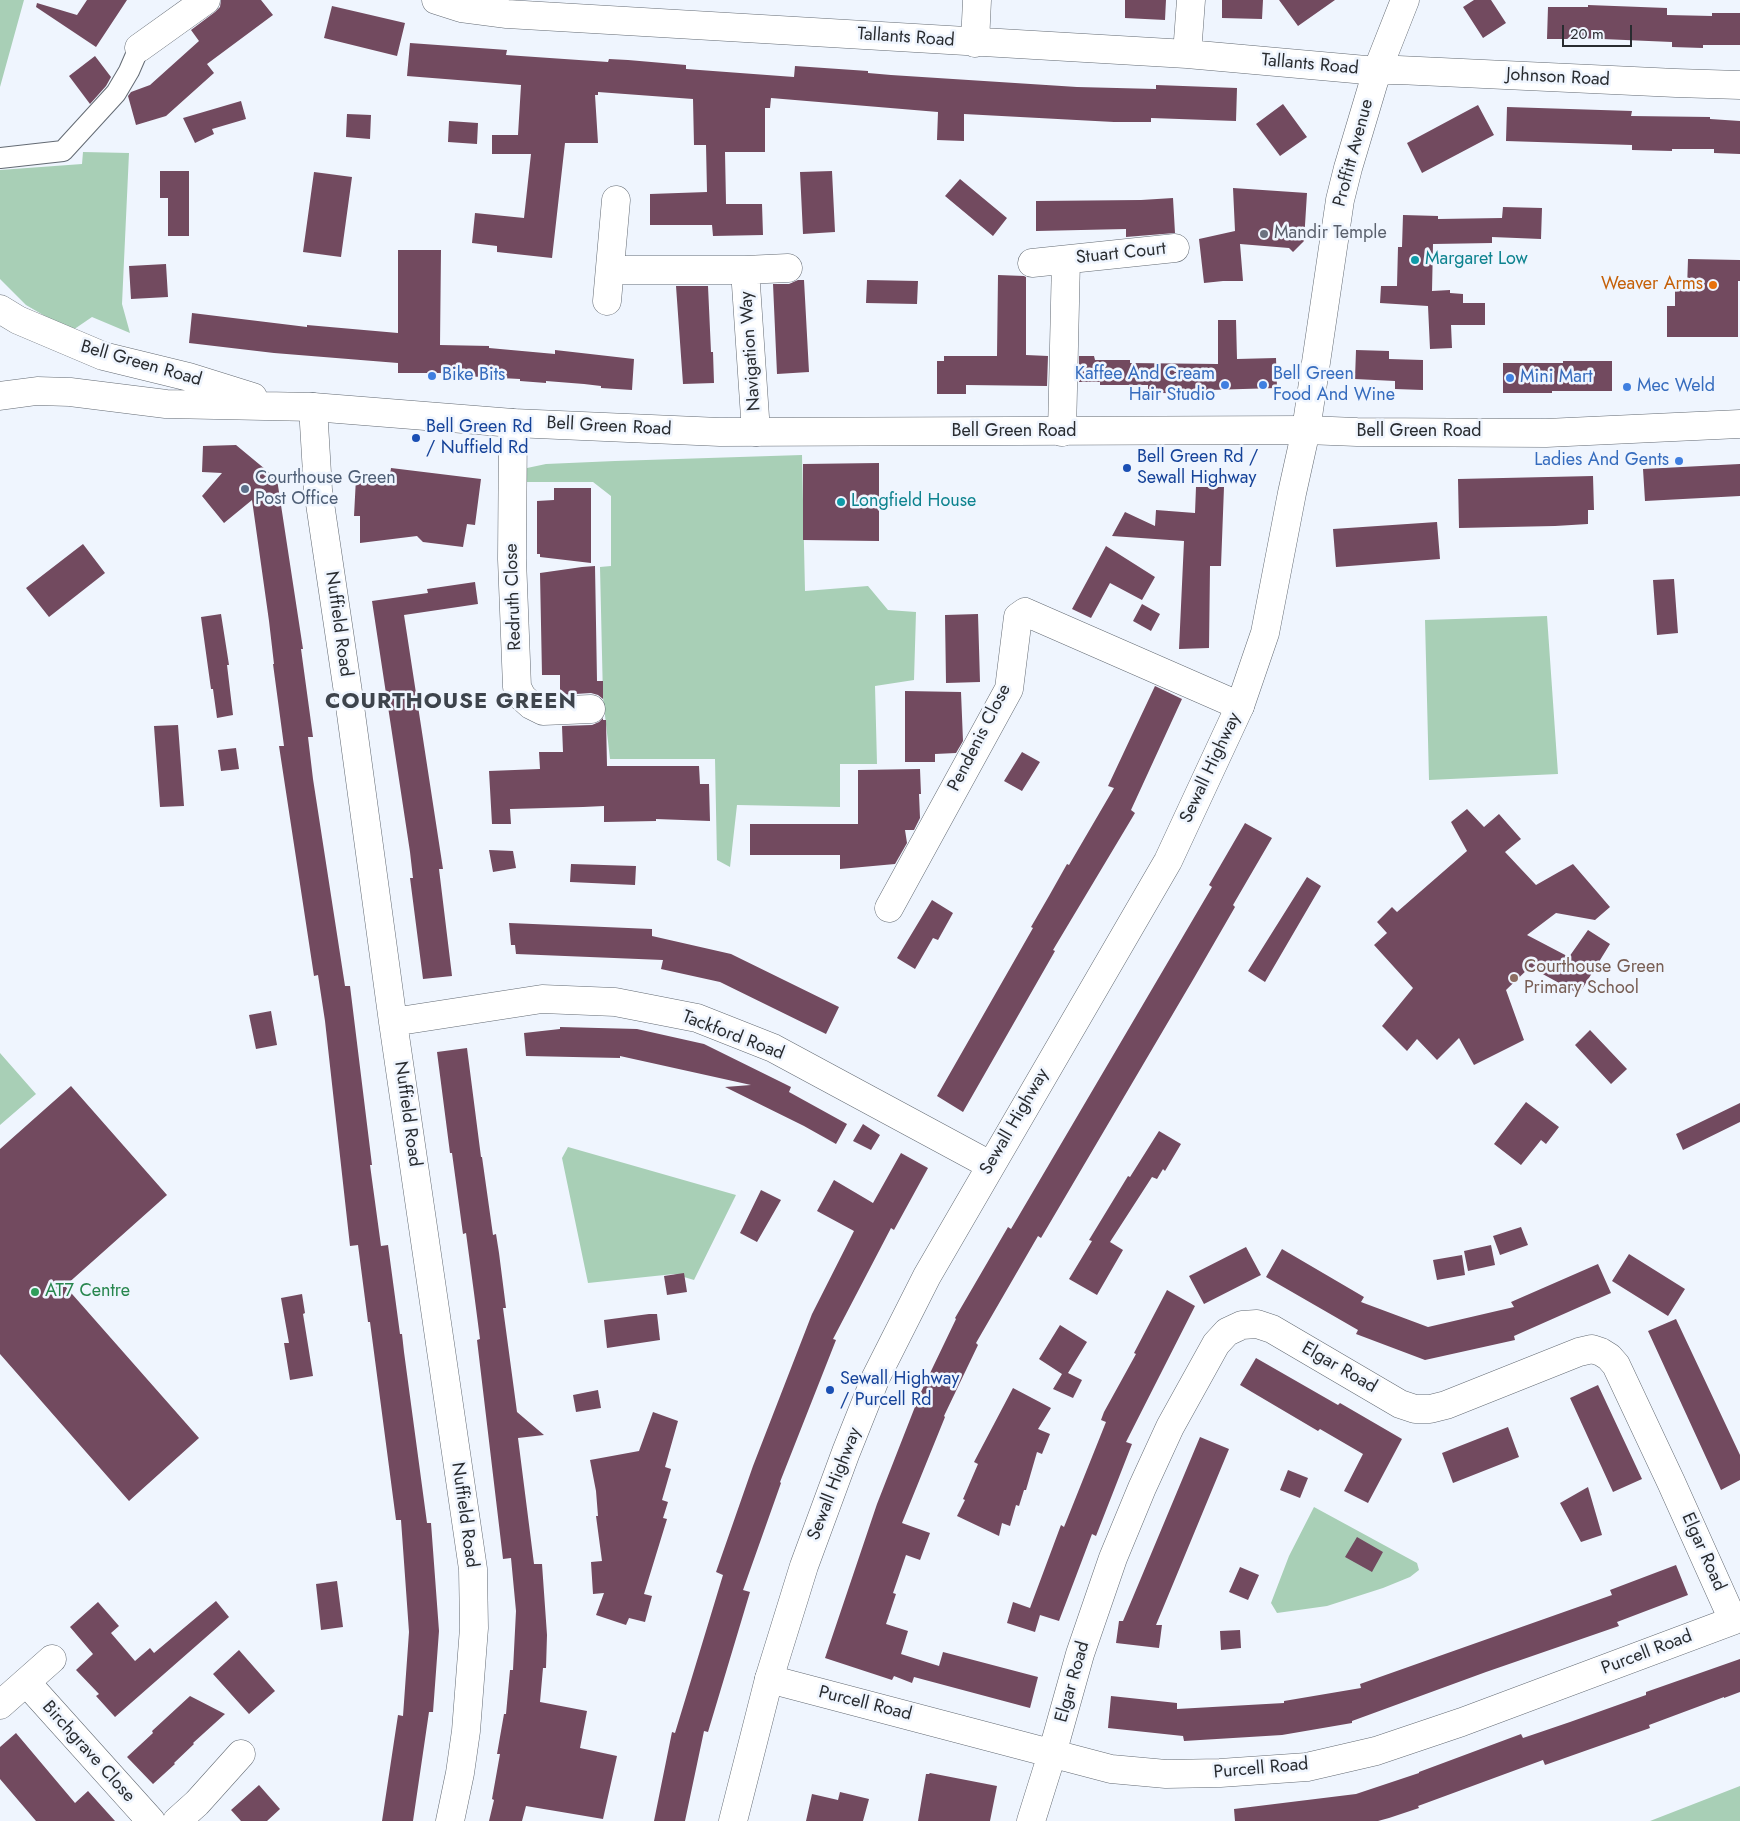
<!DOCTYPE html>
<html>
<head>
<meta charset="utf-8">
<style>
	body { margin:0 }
	#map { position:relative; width:1740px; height:1821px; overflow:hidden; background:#eff5fe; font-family:Jost,sans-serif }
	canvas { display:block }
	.scale { position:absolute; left:1562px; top:25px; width:70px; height:22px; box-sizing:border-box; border:2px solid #292c30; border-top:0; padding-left:6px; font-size:15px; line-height:18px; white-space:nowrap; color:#292c30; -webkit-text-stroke:4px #eff5fe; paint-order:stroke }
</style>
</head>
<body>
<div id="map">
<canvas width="1740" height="1821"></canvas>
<div class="scale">20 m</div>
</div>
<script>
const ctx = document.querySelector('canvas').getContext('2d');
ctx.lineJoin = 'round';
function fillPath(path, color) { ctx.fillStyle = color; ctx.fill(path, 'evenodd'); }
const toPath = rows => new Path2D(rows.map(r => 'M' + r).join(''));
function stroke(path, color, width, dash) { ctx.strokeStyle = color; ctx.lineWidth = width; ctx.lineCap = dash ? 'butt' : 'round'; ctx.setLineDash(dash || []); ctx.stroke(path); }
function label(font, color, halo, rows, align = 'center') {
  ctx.font = font + ' Jost,sans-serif'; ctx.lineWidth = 5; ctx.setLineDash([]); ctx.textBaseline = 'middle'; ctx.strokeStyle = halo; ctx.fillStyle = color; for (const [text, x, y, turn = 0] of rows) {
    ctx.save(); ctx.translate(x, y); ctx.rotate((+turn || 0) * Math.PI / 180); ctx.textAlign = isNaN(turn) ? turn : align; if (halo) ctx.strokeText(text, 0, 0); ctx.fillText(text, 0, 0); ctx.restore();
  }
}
const green = toPath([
	[0,0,24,0,0,87],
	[83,152,129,153,122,304,130,333,92,317,73,330,50,319,26,305,0,279,0,170,82,164],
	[802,455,805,591,868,586,888,610,916,612,914,680,875,686,877,764,840,764,840,807,737,805,730,867,717,860,715,759,610,759,603,698,600,567,611,566,611,496,593,482,526,482,527,468,546,464,615,461],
	[1547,616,1558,774,1429,780,1425,620],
	[0,1053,36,1094,0,1125],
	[568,1147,736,1195,694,1280,674,1274,588,1283,562,1158],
	[1314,1507,1417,1563,1419,1570,1410,1577,1383,1588,1327,1606,1277,1613,1271,1603,1289,1556],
	[1740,1786,1740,1821,1650,1821]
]);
const building = toPath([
	[87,0,127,0,96,47,36,7,37,3,77,15],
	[221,0,261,0,273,15,207,64,214,73,166,116,136,125,128,96,131,92,150,85,199,41,191,30,215,12,220,7],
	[1125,0,1166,0,1165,20,1125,18],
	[1222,0,1263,0,1262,19,1222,18],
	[1279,0,1335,0,1298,26],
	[1474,0,1491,0,1506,23,1483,38,1463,7],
	[1588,5,1667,8,1667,15,1712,16,1712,13,1740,13,1740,45,1703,45,1703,48,1672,47,1672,42,1579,38,1579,39,1547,39,1548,7,1588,7],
	[332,6,405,23,397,56,324,38],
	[410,43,507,50,506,55,608,62,609,59,628,60,686,65,686,69,794,77,795,66,868,71,868,73,891,75,1077,87,1156,89,1156,85,1237,88,1236,121,1151,118,1151,122,1114,122,964,114,964,141,937,140,938,112,771,98,770,108,765,108,765,152,725,152,726,204,762,204,763,235,713,236,712,225,650,225,650,194,707,192,706,145,694,145,693,99,598,92,598,95,595,95,598,143,565,143,552,258,497,252,497,246,472,243,475,213,524,218,531,154,492,154,492,135,518,135,521,85,407,76],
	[95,56,111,77,106,86,90,104,69,76],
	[241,101,246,119,212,129,214,134,195,143,183,118],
	[1283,104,1307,137,1280,156,1256,124],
	[1478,105,1494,135,1422,173,1407,143],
	[1507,107,1632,111,1631,116,1710,117,1710,119,1740,121,1740,154,1714,153,1714,149,1672,149,1672,151,1632,150,1632,145,1506,141],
	[347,114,371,115,370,139,346,137],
	[449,121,478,123,477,144,448,142],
	[160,171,189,171,189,236,168,236,168,198,160,198],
	[832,171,835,232,803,234,800,172],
	[314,172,352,177,341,257,303,252],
	[960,179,1007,218,993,236,945,196],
	[1233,188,1307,193,1304,241,1293,252,1289,248,1240,244,1243,281,1223,281,1204,283,1199,239,1235,231],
	[1173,198,1175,233,1126,237,1126,229,1036,231,1036,201,1141,200],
	[1503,207,1542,208,1541,239,1492,237,1492,243,1433,244,1432,291,1450,290,1450,293,1463,294,1463,303,1485,303,1485,325,1451,325,1452,348,1430,349,1428,306,1380,303,1381,286,1397,286,1398,247,1402,247,1403,215,1438,216,1438,219,1502,218],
	[398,250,441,250,440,345,489,346,489,348,555,354,555,350,634,359,632,390,601,388,601,386,584,384,546,381,546,383,520,381,520,379,463,376,463,373,398,373,398,363,274,353,189,343,192,313,307,327,307,325,398,333],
	[1688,259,1740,260,1740,281,1738,281,1738,337,1667,337,1667,306,1675,306,1675,289,1687,289],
	[166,264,168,297,131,299,129,266],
	[998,275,1024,276,1026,277,1026,355,1048,356,1047,386,966,385,966,394,937,394,937,361,944,361,944,356,997,356],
	[798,280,804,280,809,372,777,374,773,284,789,284],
	[867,280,918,281,917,304,866,303],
	[676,286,708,286,711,352,713,352,714,383,683,384],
	[1218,320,1236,320,1237,359,1276,358,1277,388,1209,390,1209,394,1162,393,1148,393,1148,385,1100,385,1100,382,1079,382,1079,356,1094,356,1095,360,1130,360,1130,363,1218,364],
	[1356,350,1389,351,1389,359,1423,360,1423,390,1395,389,1395,381,1355,379],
	[1563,361,1612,361,1612,391,1552,391,1552,393,1503,393,1503,363,1563,363],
	[236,445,277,479,303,649,301,649,313,737,308,737,313,779,345,986,350,986,372,1165,370,1165,381,1246,388,1245,400,1334,402,1334,404,1352,427,1523,431,1523,439,1631,433,1712,429,1712,413,1821,382,1821,398,1715,403,1716,409,1632,401,1520,396,1520,370,1322,368,1322,358,1245,350,1246,325,1021,318,975,314,976,279,746,284,746,273,664,274,664,269,621,252,500,224,523,202,496,222,473,202,472,203,446],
	[879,463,879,541,803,540,803,464],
	[1740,464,1740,496,1645,501,1643,469],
	[391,468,481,479,475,525,467,524,463,547,423,542,417,536,360,543,360,516,354,516,356,478,379,482,380,473,390,475],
	[1593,476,1594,510,1588,510,1588,524,1555,526,1459,528,1458,479],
	[1196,487,1224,487,1221,566,1210,566,1209,648,1179,649,1184,541,1112,536,1125,512,1155,526,1156,510,1195,513],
	[554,488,591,488,591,563,540,557,540,554,537,554,537,501,554,500],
	[1437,522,1440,559,1336,567,1333,529],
	[83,544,105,573,49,617,26,588],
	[1106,546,1155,577,1142,600,1110,583,1091,618,1072,609],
	[595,566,597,681,603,681,603,699,598,695,591,693,560,695,560,675,542,675,540,573,582,567],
	[1674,579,1678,633,1657,635,1653,580],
	[475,582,478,604,404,615,443,869,439,869,452,976,423,979,410,878,413,878,410,852,372,601,428,593,427,589],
	[1142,604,1160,614,1151,631,1133,621],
	[221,614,229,665,227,665,233,715,217,718,213,689,211,689,201,617],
	[978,614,980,682,946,683,945,615],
	[1155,686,1182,699,1131,810,1135,813,1053,950,1055,951,963,1112,937,1096,1033,928,1031,927,1049,896,1067,864,1069,865,1114,788,1108,786],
	[905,691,961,692,963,741,956,753,935,754,935,762,905,762],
	[603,718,603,720,606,720,607,766,699,766,700,784,709,784,710,821,656,819,656,821,604,822,604,806,583,807,510,809,511,824,492,824,489,771,540,769,539,752,563,752,562,726,592,725,599,722],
	[178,725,184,806,160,807,154,726],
	[236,748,239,769,221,771,218,750],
	[1022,752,1040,762,1022,791,1004,781],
	[920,769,921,794,919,794,920,818,914,830,905,830,907,843,895,864,840,869,840,855,750,855,750,824,858,824,858,770],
	[1467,809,1484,827,1499,814,1521,839,1505,852,1536,885,1573,864,1610,907,1595,920,1556,913,1527,935,1569,957,1588,930,1610,944,1579,994,1530,967,1506,990,1524,1040,1474,1065,1459,1038,1437,1060,1417,1039,1407,1051,1382,1026,1413,988,1374,945,1387,933,1377,922,1392,907,1397,912,1467,851,1451,822],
	[1245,823,1272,838,1233,905,1235,907,1194,978,1041,1238,1038,1236,976,1343,978,1345,944,1416,945,1417,902,1523,930,1533,920,1560,906,1555,893,1593,896,1594,886,1624,908,1631,901,1654,939,1666,943,1652,1038,1677,1030,1708,914,1677,912,1683,894,1676,892,1680,825,1658,877,1504,920,1394,956,1319,955,1318,1008,1227,1011,1229,1212,887,1209,885],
	[489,850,513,851,516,868,493,872],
	[571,864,636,866,635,885,570,882],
	[1307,877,1321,886,1265,982,1248,971],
	[932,900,953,913,938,940,933,938,915,969,897,958],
	[509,923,652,929,652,936,731,954,839,1007,826,1034,720,982,661,969,663,960,516,954,515,945,511,945],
	[271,1011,277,1045,256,1049,249,1015],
	[560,1027,637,1029,704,1044,783,1083,791,1087,789,1092,847,1124,836,1144,804,1126,725,1087,751,1085,620,1056,620,1058,526,1056,524,1033,560,1029],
	[1590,1030,1627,1069,1611,1084,1575,1045],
	[467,1048,481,1157,482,1157,493,1235,496,1234,499,1253,506,1308,503,1308,517,1412,544,1435,518,1438,534,1564,542,1564,547,1635,546,1668,543,1668,540,1702,587,1711,580,1748,617,1756,603,1819,526,1806,522,1821,489,1821,494,1800,492,1799,500,1754,497,1754,504,1714,506,1714,510,1670,513,1670,516,1611,511,1558,503,1559,477,1340,480,1339,474,1293,466,1233,463,1234,452,1153,450,1153,437,1052],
	[71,1086,167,1195,65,1286,199,1438,129,1501,0,1354,0,1149],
	[1526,1102,1559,1127,1546,1144,1541,1140,1521,1165,1494,1144],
	[1740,1103,1740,1122,1683,1150,1676,1134],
	[863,1124,880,1135,871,1150,853,1141],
	[1159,1131,1181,1144,1165,1171,1163,1169,1157,1179,1152,1177,1110,1242,1123,1250,1097,1295,1069,1279,1092,1241,1089,1240,1128,1176,1130,1177],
	[901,1153,928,1168,894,1230,891,1228,833,1339,836,1340,780,1482,781,1483,743,1590,750,1592,708,1732,704,1731,685,1821,654,1821,672,1732,675,1733,723,1575,716,1572,753,1466,812,1314,854,1231,817,1211,834,1180,873,1203],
	[761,1190,781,1200,757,1242,740,1233],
	[1521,1227,1528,1245,1500,1255,1493,1236],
	[1491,1245,1495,1265,1468,1271,1464,1251],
	[1246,1247,1261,1275,1204,1304,1189,1276],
	[1282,1249,1364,1297,1361,1302,1428,1327,1514,1307,1511,1302,1598,1264,1611,1293,1514,1336,1515,1340,1425,1360,1356,1334,1358,1330,1266,1277],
	[1629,1254,1685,1289,1668,1316,1612,1281],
	[1462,1255,1465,1275,1437,1280,1433,1260],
	[684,1273,687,1292,667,1295,664,1276],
	[1167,1290,1195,1306,1126,1442,1132,1444,1096,1536,1092,1534,1059,1621,1040,1615,1035,1632,1007,1623,1013,1602,1030,1608,1061,1525,1064,1527,1106,1422,1101,1420,1104,1412,1136,1354,1134,1353],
	[302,1294,305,1313,303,1314,313,1376,290,1380,284,1343,289,1343,281,1298],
	[649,1314,657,1314,660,1340,607,1348,604,1320],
	[1676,1319,1740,1455,1740,1480,1721,1490,1648,1331],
	[1060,1325,1087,1342,1068,1373,1082,1380,1073,1398,1053,1389,1062,1374,1039,1359],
	[1256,1358,1338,1405,1340,1403,1402,1439,1368,1503,1344,1491,1363,1454,1320,1429,1318,1431,1240,1385],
	[1598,1385,1642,1479,1613,1492,1570,1398],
	[1013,1388,1051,1408,1038,1429,1050,1434,1042,1454,1037,1452,1026,1490,1024,1490,1019,1506,1016,1505,1010,1526,1002,1523,999,1536,957,1516,965,1500,963,1499,978,1464,974,1462],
	[598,1390,601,1408,576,1412,573,1395],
	[653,1412,678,1421,665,1467,671,1469,662,1500,668,1502,663,1518,667,1519,644,1594,652,1596,645,1622,629,1618,626,1625,596,1615,604,1593,593,1594,591,1562,602,1561,596,1516,598,1516,596,1491,590,1460,639,1451],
	[1508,1427,1519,1457,1453,1483,1442,1453],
	[1200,1437,1229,1449,1156,1625,1162,1625,1159,1648,1116,1643,1119,1621,1123,1621],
	[1288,1470,1308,1478,1300,1498,1280,1490],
	[1588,1487,1602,1535,1581,1542,1560,1503],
	[1357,1537,1383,1552,1372,1572,1345,1557],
	[1676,1565,1688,1595,1617,1622,1619,1626,1486,1672,1352,1721,1352,1723,1282,1735,1184,1741,1183,1736,1108,1728,1111,1696,1177,1703,1177,1709,1284,1703,1284,1701,1361,1688,1360,1684,1612,1595,1610,1590],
	[1240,1567,1259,1575,1248,1600,1229,1592],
	[337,1581,343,1627,321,1630,316,1584],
	[216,1601,229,1617,115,1717,96,1696,99,1694,76,1670,93,1654,70,1627,98,1602,119,1626,111,1633,135,1661,150,1648,154,1653],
	[1240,1630,1241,1648,1221,1650,1220,1631],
	[239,1650,275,1691,249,1714,213,1674],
	[1740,1659,1740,1692,1724,1698,1724,1697,1649,1725,1650,1728,1545,1765,1543,1760,1418,1806,1419,1808,1389,1818,1378,1821,1235,1821,1234,1809,1356,1794,1419,1773,1419,1772,1521,1734,1523,1738,1570,1722,1646,1695,1646,1692],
	[190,1696,225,1714,193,1743,194,1744,174,1763,175,1764,153,1784,127,1757,153,1733,152,1731],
	[16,1733,75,1803,88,1791,115,1821,36,1821,0,1779,0,1747],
	[930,1773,997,1786,990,1821,918,1821,926,1774,929,1774],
	[259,1785,280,1809,267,1821,241,1821,231,1810],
	[840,1792,869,1799,863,1821,806,1821,812,1794,838,1800]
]);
const pedestrian = toPath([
	[0,158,63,151,116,93,129,71,139,48]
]);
const minor = toPath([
	[436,0,461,8,507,14,1187,54,1377,71,1398,70,1676,83,1740,85],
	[975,43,977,0],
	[139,48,206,0],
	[1187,54,1191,0],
	[1032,263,1175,248],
	[610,270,745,270,788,268],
	[745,270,756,432],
	[607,301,616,200],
	[313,407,318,490,349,699,393,1022,473,1569,474,1628,466,1731,460,1773,450,1821],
	[513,423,512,559,517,687,522,697,531,705,543,711,591,709],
	[1062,432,1066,260],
	[889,908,1009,689,1018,617,1025,612,1240,706],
	[393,1022,542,999,615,1002,697,1018,773,1048,990,1165],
	[769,1679,1111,1769,1166,1774,1220,1773,1307,1767,1376,1751,1462,1722,1740,1618],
	[26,1682,151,1821],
	[0,1705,52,1659],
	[177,1821,197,1803,241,1754],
	[1031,1821,1052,1754,1080,1654,1113,1558,1142,1488,1170,1427,1216,1344,1227,1332,1242,1325,1257,1324,1272,1329,1400,1404,1415,1409,1430,1409,1446,1405,1579,1352,1592,1349,1601,1352,1609,1357,1616,1365,1671,1482,1733,1620]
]);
const tertiary = toPath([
	[733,1821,769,1679,804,1566,846,1452,876,1377,927,1276,1168,861,1240,706,1265,633,1292,493,1306,430,1340,200,1348,168,1377,71,1405,0]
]);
const secondary = toPath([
	[0,309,18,320,103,356,189,377,253,397],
	[0,396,37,391,70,392,166,404,313,407,513,423,720,432,1306,430,1357,432,1546,433,1740,424]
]);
const markers = [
	[1264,234,5,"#6b7280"],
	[1415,260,5,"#0f9aa8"],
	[1713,285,5,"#e8710a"],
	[432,376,5,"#3f7fe0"],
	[1510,378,5,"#3f7fe0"],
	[1225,385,5,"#3f7fe0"],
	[1263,385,5,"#3f7fe0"],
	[1627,387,5,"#3f7fe0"],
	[416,438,5,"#1a4fb4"],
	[1679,461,5,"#3f7fe0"],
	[1127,468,5,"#1a4fb4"],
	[245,489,5,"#5c6f8a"],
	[841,502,5,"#0f9aa8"],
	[1514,978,5,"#8d6e63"],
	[35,1292,5,"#2e9e5b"],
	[830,1390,5,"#1a4fb4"]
];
const streetNames = [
	["Tallants Road",906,38,4],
	["Tallants Road",1310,65,5],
	["Johnson Road",1558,78,3],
	["Proffitt Avenue",1354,153,-75],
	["Stuart Court",1121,254,-6],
	["Navigation Way",751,351,-94],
	["Bell Green Road",141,364,16],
	["Bell Green Road",609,427,3],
	["Bell Green Road",1014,432],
	["Bell Green Road",1419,432],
	["Redruth Close",514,597,-92],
	["Nuffield Road",338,624,82],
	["Pendenis Close",980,738,-63],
	["Sewall Highway",1211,768,-65],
	["Tackford Road",733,1036,21],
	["Nuffield Road",407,1114,82],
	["Sewall Highway",1015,1122,-60],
	["Elgar Road",1339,1368,30],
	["Sewall Highway",835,1484,-69],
	["Nuffield Road",464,1515,82],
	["Elgar Road",1703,1552,66],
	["Purcell Road",1647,1653,-21],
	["Elgar Road",1073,1682,-74],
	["Purcell Road",865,1704,14],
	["Birchgrave Close",88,1752,48],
	["Purcell Road",1261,1769,-5]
];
const worshipNames = [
	["Mandir Temple",1274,234]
];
const cultureNames = [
	["Margaret Low",1425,260],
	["Longfield House",851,502]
];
const foodNames = [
	["Weaver Arms",1703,285]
];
const shopNames = [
	["Kaffee And Cream",1215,375,"right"],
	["Hair Studio",1215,396,"right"],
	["Bell Green",1273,375],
	["Food And Wine",1273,396],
	["Bike Bits",442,376],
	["Mini Mart",1520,378],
	["Mec Weld",1637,387],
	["Ladies And Gents",1669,461,"right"]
];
const transitNames = [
	["Bell Green Rd",426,428],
	["/ Nuffield Rd",426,449],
	["Bell Green Rd /",1137,458],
	["Sewall Highway",1137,479],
	["Sewall Highway",840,1380],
	["/ Purcell Rd",840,1401]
];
const serviceNames = [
	["Courthouse Green",255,479],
	["Post Office",255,500]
];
const educationNames = [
	["Courthouse Green",1524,968],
	["Primary School",1524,989]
];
const leisureNames = [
	["AT7 Centre",45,1292]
];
const districtNames = [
	["COURTHOUSE GREEN",451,703]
];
fillPath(green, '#a8cfb6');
fillPath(building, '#724a5f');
stroke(pedestrian, '#636a73', 22);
stroke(minor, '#636a73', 29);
stroke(tertiary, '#636a73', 29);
stroke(secondary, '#636a73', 29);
stroke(pedestrian, '#fff', 20);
stroke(minor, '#fff', 28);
stroke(tertiary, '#fff', 28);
stroke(secondary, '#fff', 28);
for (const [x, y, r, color] of markers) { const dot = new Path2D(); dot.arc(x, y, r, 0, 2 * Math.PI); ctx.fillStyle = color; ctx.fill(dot); stroke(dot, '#eff5fe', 2); }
label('18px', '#292c30', '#eff5fe', streetNames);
label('18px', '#5b616d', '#eff5fe', worshipNames, 'left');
label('18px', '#0d838f', '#eff5fe', cultureNames, 'left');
label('18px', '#c56008', '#eff5fe', foodNames, 'right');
label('18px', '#366cbe', '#eff5fe', shopNames, 'left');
label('18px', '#164399', '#eff5fe', transitNames, 'left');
label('18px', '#4e5e75', '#eff5fe', serviceNames, 'left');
label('18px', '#785e54', '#eff5fe', educationNames, 'left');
label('18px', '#27864d', '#eff5fe', leisureNames, 'left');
ctx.letterSpacing = '1px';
label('bold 22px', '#3e444c', '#eff5fe', districtNames);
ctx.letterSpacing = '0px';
</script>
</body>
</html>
